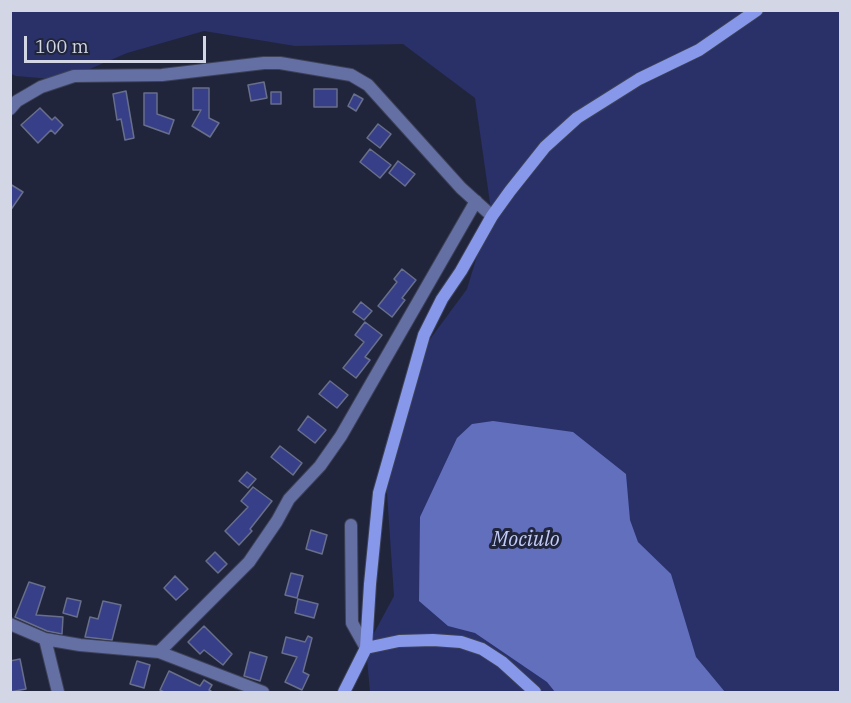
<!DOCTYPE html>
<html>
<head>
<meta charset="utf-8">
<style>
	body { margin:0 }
	#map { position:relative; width:851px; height:703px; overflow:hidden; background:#20253c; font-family:"IBM Plex Serif",serif }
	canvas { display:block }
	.frame { position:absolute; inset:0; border:12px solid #d2d6e5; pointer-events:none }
	.scale { position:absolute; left:24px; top:36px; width:182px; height:27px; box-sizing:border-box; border:3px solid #d2d6e5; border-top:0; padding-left:8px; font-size:18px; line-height:21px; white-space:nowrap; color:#d2d6e5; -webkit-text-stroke:4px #20253c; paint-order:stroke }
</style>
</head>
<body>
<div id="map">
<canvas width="851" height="703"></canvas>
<div class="frame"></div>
<div class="scale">100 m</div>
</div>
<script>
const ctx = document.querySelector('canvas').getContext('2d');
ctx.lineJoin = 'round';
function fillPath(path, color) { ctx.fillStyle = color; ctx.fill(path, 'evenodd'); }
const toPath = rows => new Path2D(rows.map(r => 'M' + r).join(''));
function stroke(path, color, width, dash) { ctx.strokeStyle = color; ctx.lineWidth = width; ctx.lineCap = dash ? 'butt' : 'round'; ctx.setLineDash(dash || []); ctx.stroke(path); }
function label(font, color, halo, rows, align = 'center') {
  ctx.font = font + ' "IBM Plex Serif",serif'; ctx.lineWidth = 6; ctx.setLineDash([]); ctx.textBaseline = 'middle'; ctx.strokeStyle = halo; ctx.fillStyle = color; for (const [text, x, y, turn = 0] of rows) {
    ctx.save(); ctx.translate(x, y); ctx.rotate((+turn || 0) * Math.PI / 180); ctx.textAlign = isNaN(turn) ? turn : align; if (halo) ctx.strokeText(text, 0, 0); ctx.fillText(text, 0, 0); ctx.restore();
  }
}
const green = toPath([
	[10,11,840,11,840,692,370,692,366,648,394,596,384,449,408,369,467,289,491,210,475,98,403,44,295,46,204,31,127,53,64,80,16,76,11,74]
]);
const water = toPath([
	[493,421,573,432,626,474,630,520,638,542,671,574,696,657,725,692,555,692,547,682,475,633,448,626,419,601,420,517,457,438,472,424]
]);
const building = toPath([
	[264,82,267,98,251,101,248,85,264,82],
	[193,88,209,88,209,118,219,123,210,137,192,126,201,110,193,110,193,88],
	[314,89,337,89,337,107,314,107,314,89],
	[126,91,134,138,125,140,121,119,117,120,113,94,126,91],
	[271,92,281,92,281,104,271,104,271,92],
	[144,93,157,93,157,114,174,120,169,134,144,125,144,93],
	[354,94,363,99,356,111,348,106,354,94],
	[40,108,52,120,55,117,63,125,55,134,51,130,38,143,21,125,40,108],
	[378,124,391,134,380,148,367,138,378,124],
	[370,149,391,165,380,178,360,162,370,149],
	[398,161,415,174,405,186,389,173,398,161],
	[10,184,23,192,10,211,10,184],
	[402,269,416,280,402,298,405,300,392,317,378,306,397,282,394,279,402,269],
	[361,302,372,311,364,320,353,312,361,302],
	[365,322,382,335,365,357,370,360,356,378,343,368,364,342,355,335,365,322],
	[330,381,348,395,337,408,319,394,330,381],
	[308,416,326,430,315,443,298,430,308,416],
	[280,446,302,463,293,475,271,457,280,446],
	[247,472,256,479,248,488,239,481,247,472],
	[253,487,272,501,250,529,252,531,239,545,225,531,248,507,241,501,253,487],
	[311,530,327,535,322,554,306,549,311,530],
	[215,552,227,564,218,573,206,561,215,552],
	[291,573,303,576,297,598,285,595,291,573],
	[175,576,188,589,176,600,164,588,175,576],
	[29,582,45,587,36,615,63,617,62,634,47,631,15,617,29,582],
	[67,598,81,601,77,617,63,613,67,598],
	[298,599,318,604,314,618,295,613,298,599],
	[103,601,121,605,112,640,85,637,90,617,98,619,103,601],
	[204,626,232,654,223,665,204,650,200,654,188,642,204,626],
	[308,636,312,638,303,672,309,675,302,690,285,682,297,657,282,653,286,637,305,642,308,636],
	[250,652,267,657,260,681,244,676,250,652],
	[20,659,26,689,10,692,10,661,20,659],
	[137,661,150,665,144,688,130,684,137,661],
	[169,671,200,686,204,680,212,685,209,690,214,693,166,693,160,690,169,671]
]);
const street = toPath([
	[10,109,17,101,41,87,74,76,162,75,264,63,280,63,351,75,368,85,461,188,492,216],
	[351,525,352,623,366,648],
	[10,624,45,639,80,645,159,652,263,692],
	[45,639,58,692],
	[159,652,249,562,277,521,289,499,320,466,341,436,476,201]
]);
const secondary = toPath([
	[366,648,399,641,433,640,461,642,482,649,502,662,535,692],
	[344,692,366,648,370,584,379,493,424,335,442,299,461,271,492,216,510,191,545,147,577,118,639,79,699,50,757,10]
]);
const waterNames = [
	["Mociulo",526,540]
];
fillPath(green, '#293168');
fillPath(water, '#616fbd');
fillPath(building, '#363f88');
stroke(building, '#686f8a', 1.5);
stroke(street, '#3c4157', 14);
stroke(secondary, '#3c4157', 14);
stroke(street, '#646fa3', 12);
stroke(secondary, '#8797ea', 12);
label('italic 20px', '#c3cdf8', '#20253c', waterNames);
</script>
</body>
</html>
